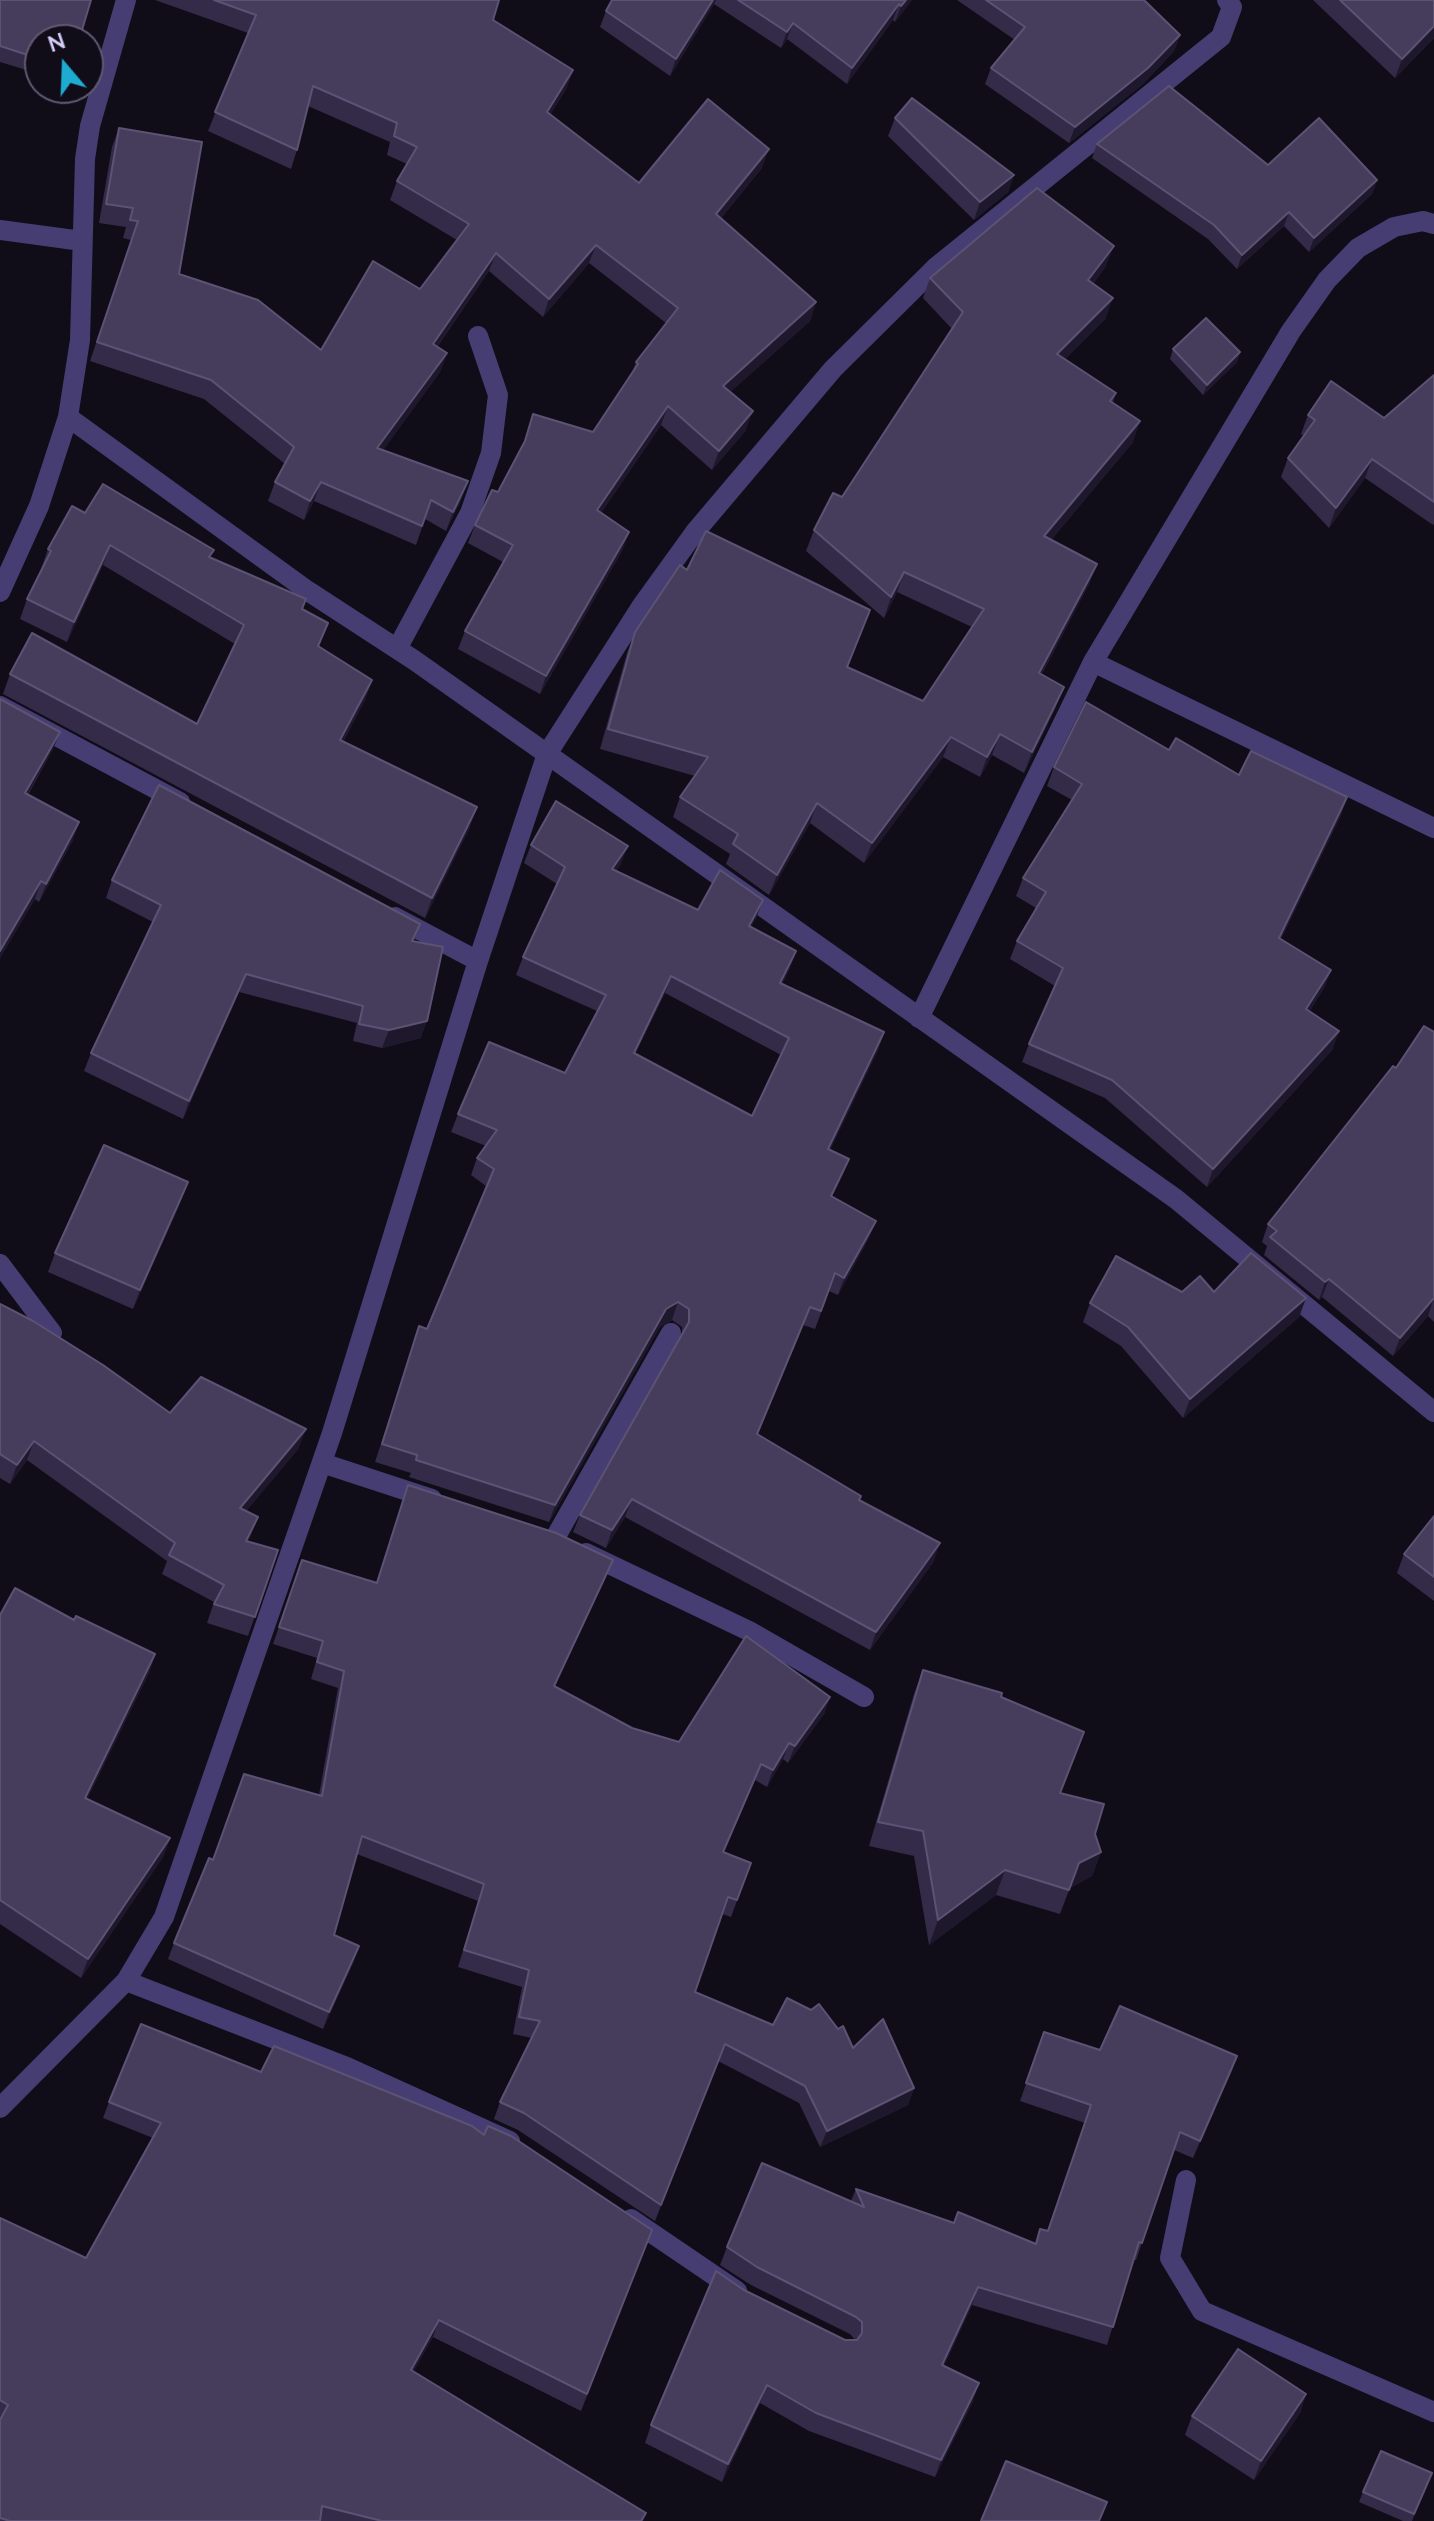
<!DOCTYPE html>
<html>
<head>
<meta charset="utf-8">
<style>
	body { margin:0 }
	#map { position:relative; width:1434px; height:2521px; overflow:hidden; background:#100d19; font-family:"Nunito Sans",sans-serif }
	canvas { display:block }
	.north { position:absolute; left:24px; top:24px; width:80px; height:80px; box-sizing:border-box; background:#100d19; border:2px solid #5f5972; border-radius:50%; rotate:341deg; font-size:22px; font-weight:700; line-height:32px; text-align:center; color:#d6ccf8 }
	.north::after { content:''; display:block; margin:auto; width:28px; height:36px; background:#1dabd2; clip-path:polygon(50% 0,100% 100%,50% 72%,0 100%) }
</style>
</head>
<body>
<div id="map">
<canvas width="1434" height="2521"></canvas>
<div class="north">N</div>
</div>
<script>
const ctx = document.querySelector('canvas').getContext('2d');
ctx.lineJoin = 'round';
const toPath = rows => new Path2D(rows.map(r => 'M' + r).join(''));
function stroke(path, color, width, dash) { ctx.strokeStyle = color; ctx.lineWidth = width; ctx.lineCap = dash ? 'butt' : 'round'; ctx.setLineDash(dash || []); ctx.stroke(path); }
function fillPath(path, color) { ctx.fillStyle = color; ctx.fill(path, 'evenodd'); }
const minor = toPath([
	[0,230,82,241],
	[68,417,308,591,414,660,547,754,643,604,695,532,833,369,936,267,1221,37,1232,7,1227,0],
	[0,592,39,506,68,417,80,340,85,159,90,126,126,0],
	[397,649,470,513,491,453,498,395,478,336],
	[1093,662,1434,828],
	[0,706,180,802],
	[395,917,478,961],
	[919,1018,1093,662,1291,331,1327,280,1358,248,1394,227,1423,221,1434,224],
	[0,1264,52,1333],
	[322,1463,432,1499],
	[555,1538,671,1333],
	[586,1553,749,1631,864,1697],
	[126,1981,347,2067,510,2141],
	[0,2108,126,1981,164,1917,332,1433,478,961,547,754,1176,1199,1434,1412],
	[1186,2180,1170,2258,1202,2311,1434,2412],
	[631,2219,737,2291]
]);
const wall = toPath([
	[0,0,40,40,40,74,0,62],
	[155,0,499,0,493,20,573,70,566,89,550,115,639,183,762,168,721,218,816,302,810,321,730,392,746,430,712,470,661,425,601,513,629,532,622,551,540,694,458,649,465,631,503,562,468,543,475,525,498,492,523,445,533,414,593,432,631,375,636,362,666,323,589,263,543,317,489,271,437,347,447,353,440,372,383,450,461,500,446,531,425,519,416,545,314,501,304,520,268,501,275,482,285,464,204,399,90,361,131,240,123,238,126,227,99,223,112,147,119,128,179,274,321,350,420,289,457,240,390,200,397,181,407,164,387,155,390,142,308,106,297,150,291,169,208,131,248,33],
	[612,0,912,0,895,22,893,20,847,84,787,39,781,48,714,4,670,76,600,27,606,11],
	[957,0,1144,0,1180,35,1174,51,1143,84,1069,143,985,84,991,68,1015,40],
	[1313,0,1434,0,1434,38,1395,78],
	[895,118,1014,175,1008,192,974,220,888,136],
	[1097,144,1268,165,1377,180,1372,194,1309,252,1284,226,1237,269,1208,239,1092,158],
	[1106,266,1093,284,1106,318,1065,359,1116,393,1113,402,1133,442,1051,540,1097,564,1089,584,1042,674,1056,707,1024,773,992,755,980,777,943,757,864,863,810,823,769,895,726,864,730,854,673,817,680,797,695,776,600,749,627,653,635,632,687,570,862,631,848,667,923,701,972,627,897,592,884,618,806,551,814,530,842,497,952,329,923,298,930,278],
	[1173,349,1240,352,1237,362,1203,395,1170,359],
	[1434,375,1434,524,1433,525,1365,478,1329,528,1281,477,1288,458,1304,436,1301,434,1308,415,1384,418],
	[85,513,211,558,306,599,302,610,319,647,372,680,365,700,343,742,470,827,425,918,3,694,10,674,197,724,235,644,103,565,67,642,20,619,27,599,42,569,41,569,48,549],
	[0,699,60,732,53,749,28,795,73,840,39,902,35,899,0,958],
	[1169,750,1239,775,1347,797,1341,815,1281,939,1331,970,1324,988,1309,1012,1333,1049,1207,1187,1105,1098,1022,1062,1029,1044,1055,986,1010,959,1017,941,1036,908,1016,896,1023,878,1072,800,1047,786,1054,767],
	[531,845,621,864,616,871,698,910,763,900,756,918,751,927,796,951,790,968,782,984,884,1032,878,1050,830,1150,849,1159,832,1197,869,1238,838,1295,829,1291,815,1329,803,1325,758,1434,861,1496,859,1501,934,1561,870,1650,625,1517,606,1548,573,1532,580,1515,682,1333,682,1327,672,1320,660,1327,549,1522,409,1477,411,1473,375,1462,419,1326,427,1329,486,1186,471,1175,477,1158,486,1146,451,1132,458,1114,565,1073,597,1011,516,975,523,957,557,884,524,863],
	[665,993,781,1055,752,1116,635,1054],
	[112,880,420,924,414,941,421,1038,382,1048,353,1041,357,1023,239,992,183,1119,84,1071,91,1053,153,922,106,898],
	[1434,1032,1434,1322,1428,1316,1393,1356,1322,1297,1319,1300,1264,1255,1267,1246,1262,1242,1268,1224,1396,1068],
	[181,1201,133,1309,48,1272,55,1253],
	[1182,1292,1214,1292,1306,1298,1299,1317,1183,1418,1121,1346,1083,1322,1090,1303],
	[0,1304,170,1413,299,1448,246,1511,258,1517,248,1541,278,1550,248,1636,207,1623,214,1602,162,1574,167,1561,27,1460,10,1484,0,1478],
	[408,1485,606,1577,555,1686,632,1728,679,1742,830,1697,824,1714,788,1763,783,1759,767,1787,755,1780,724,1852,751,1863,731,1917,722,1914,695,1992,773,2025,853,2048,914,2088,908,2105,820,2147,799,2103,718,2061,655,2221,518,2130,494,2119,500,2102,532,2038,513,2034,522,1987,458,1967,478,1901,357,1854,334,1935,359,1946,353,1963,323,2029,168,1959,174,1943,213,1860,319,1795,338,1688,311,1679,317,1658,273,1644,302,1560,376,1582],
	[1434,1516,1434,1601,1397,1573,1404,1554],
	[0,1615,74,1620,155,1654,149,1673,87,1799,170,1838,163,1857,81,1978,0,1924],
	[923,1670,1001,1697,1075,1757,1061,1793,1095,1834,1101,1852,1092,1876,1070,1888,1060,1914,996,1895,929,1945,914,1856,869,1846,914,1694],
	[1044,2032,1100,2050,1237,2056,1231,2073,1193,2158,1174,2150,1136,2260,1133,2260,1107,2345,972,2305,944,2366,973,2401,935,2477,809,2431,760,2403,722,2482,645,2443,651,2425,744,2290,845,2340,855,2340,850,2334,751,2285,720,2265,727,2247,851,2201,856,2189,954,2223,1035,2244,1040,2229,1047,2231,1085,2123,1020,2101],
	[261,2072,484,2135,652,2230,581,2411,433,2337,413,2372,646,2513,643,2521,0,2521,0,2218,86,2258,153,2138,103,2118,109,2102],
	[1306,2394,1300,2413,1254,2480,1185,2435,1192,2416],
	[1432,2473,1412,2521,1403,2521,1359,2502,1363,2492]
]);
const shadedWall = toPath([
	[713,0,716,0,714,4,670,76,676,59],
	[906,0,912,0,895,22,901,6],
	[899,4,893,20,847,84,852,68],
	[793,23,787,39,781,48,787,32],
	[1434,26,1434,38,1395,78,1402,59],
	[1180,35,1174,51,1143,84,1069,143,1075,127],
	[573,70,566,89,540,131,547,112],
	[769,149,762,168,709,232,716,214],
	[1014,175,1008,192,974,220,980,202],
	[1377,180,1372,194,1309,252,1314,238],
	[1289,212,1284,226,1237,269,1242,255],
	[596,245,589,263,543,317,549,299],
	[1114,246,1106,266,1081,300,1088,280],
	[496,253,489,271,426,362,433,344],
	[1113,298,1106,318,1050,374,1057,354],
	[816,302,810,321,716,405,723,386],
	[1240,352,1237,362,1203,395,1207,385],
	[447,353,440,372,371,467,377,448],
	[668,406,661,425,590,529,597,510],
	[753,411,746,430,712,470,719,451],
	[1140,421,1133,442,1037,557,1044,536],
	[1372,459,1365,478,1329,528,1336,508],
	[468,481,461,500,446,531,453,512],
	[321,482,314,501,304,520,310,501],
	[629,532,622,551,540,694,546,676],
	[110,545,103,565,67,642,74,622],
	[1097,564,1089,584,1032,693,1039,673],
	[904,572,897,592,884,618,891,597],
	[372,680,365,700,333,760,340,740],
	[1064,687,1056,707,1024,773,1032,752],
	[60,732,53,749,18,811,25,793],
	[1000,734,992,755,980,777,987,757],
	[951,737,943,757,864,863,872,843],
	[1347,797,1341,815,1273,956,1279,938],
	[817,803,810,823,769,895,777,875],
	[477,807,470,827,425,918,432,898],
	[79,822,73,840,39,902,46,884],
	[628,846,621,864,606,887,612,869],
	[41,881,35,899,0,958,0,951],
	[763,900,756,918,742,943,749,926],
	[796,951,790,968,773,1000,780,983],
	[1331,970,1324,988,1299,1028,1306,1009],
	[246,974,239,992,183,1119,189,1101],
	[671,976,665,993,627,1071,634,1053],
	[427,1021,421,1038,382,1048,389,1030],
	[1339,1031,1333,1049,1207,1187,1213,1169],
	[884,1032,878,1050,822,1167,828,1149],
	[849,1159,842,1177,824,1214,831,1196],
	[188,1182,181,1201,133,1309,140,1290],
	[876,1221,869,1238,838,1295,844,1278],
	[1329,1279,1322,1297,1319,1300,1325,1282],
	[1306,1298,1299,1317,1183,1418,1190,1399],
	[1434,1298,1428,1316,1393,1356,1400,1338],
	[678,1302,672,1320,660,1327,549,1522,555,1505,666,1309],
	[810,1307,803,1325,751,1452,757,1434],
	[306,1429,299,1448,233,1527,240,1508],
	[34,1441,27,1460,10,1484,17,1465],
	[632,1499,625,1517,606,1548,612,1530],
	[258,1517,251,1536,239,1559,246,1541],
	[940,1543,934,1561,870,1650,876,1632],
	[613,1560,606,1577,548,1702,554,1686],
	[155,1654,149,1673,78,1817,85,1798],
	[830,1697,824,1714,788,1763,795,1746],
	[789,1743,783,1759,767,1787,773,1770],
	[761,1764,755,1780,717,1869,723,1852],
	[170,1838,163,1857,81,1978,88,1959],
	[1101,1852,1092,1876,1070,1888,1060,1914,1079,1863],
	[1005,1870,996,1895,929,1945,938,1920],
	[359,1946,353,1963,323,2029,329,2012],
	[1237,2056,1231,2073,1193,2158,1200,2141],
	[914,2088,908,2105,820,2147,827,2131],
	[978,2287,972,2305,936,2383,942,2365],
	[439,2320,433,2337,405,2387,411,2370],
	[979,2383,973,2401,935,2477,941,2460],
	[767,2385,760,2403,722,2482,728,2464],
	[1306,2394,1300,2413,1254,2480,1261,2461]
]);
const building = toPath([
	[0,0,91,0,79,40,40,40,40,59,0,46,0,0],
	[214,0,499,0,493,20,573,70,547,112,639,183,708,99,769,149,716,214,816,302,723,386,753,411,719,451,668,406,597,510,629,532,546,676,465,631,513,545,475,525,492,490,498,492,525,441,533,414,593,432,638,364,636,362,678,308,596,245,549,299,496,253,433,344,447,353,377,448,468,481,453,512,431,500,422,526,321,482,310,501,275,482,294,447,211,380,97,342,138,221,130,220,133,208,106,204,119,128,202,142,179,274,258,300,321,350,373,261,420,289,469,224,397,181,417,147,394,136,397,123,313,86,297,150,215,112,256,15,214,0],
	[612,0,713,0,676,59,606,11,612,0],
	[738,0,906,0,901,6,899,4,852,68,793,23,787,32,738,0],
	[986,0,1144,0,1180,35,1148,68,1075,127,991,68,1025,27,986,0],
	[1340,0,1434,0,1434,26,1402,59,1340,0],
	[1169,86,1268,165,1319,118,1377,180,1314,238,1289,212,1242,255,1214,225,1097,144,1169,86],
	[912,98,1014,175,980,202,895,118,912,98],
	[1037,188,1114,246,1088,280,1113,298,1057,354,1116,393,1110,401,1140,421,1044,536,1097,564,1039,673,1064,687,1032,752,1000,734,987,757,951,737,872,843,817,803,777,875,733,844,738,834,680,797,708,757,608,729,635,632,680,565,687,570,706,531,870,610,847,667,923,701,984,609,904,572,891,597,814,530,833,493,842,497,963,312,930,278,1037,188],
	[1206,318,1240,352,1207,385,1173,349,1206,318],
	[1434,375,1434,502,1372,459,1336,508,1288,458,1315,420,1308,415,1331,381,1384,418,1434,375],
	[103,484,214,550,209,557,306,599,302,609,328,623,318,646,372,680,340,740,477,807,432,898,10,674,32,633,197,724,244,625,110,545,74,622,27,599,51,551,48,549,72,506,85,513,103,484],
	[0,699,60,732,25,793,79,822,46,884,41,881,0,951,0,699],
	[1086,702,1169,750,1176,738,1239,775,1251,751,1347,797,1279,938,1331,970,1306,1009,1339,1031,1213,1169,1112,1080,1029,1044,1063,968,1017,941,1046,892,1023,878,1082,784,1054,767,1086,702],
	[159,785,420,924,412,941,443,947,427,1021,389,1030,359,1024,363,1006,246,974,189,1101,91,1053,161,905,112,880,159,785],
	[556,801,628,846,612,869,698,910,720,870,763,900,749,926,796,951,780,983,884,1032,828,1149,849,1159,831,1196,876,1221,844,1278,835,1273,821,1311,810,1307,757,1434,861,1496,859,1500,940,1543,876,1632,632,1499,612,1530,580,1515,689,1322,689,1309,678,1302,666,1309,555,1505,416,1460,417,1455,382,1444,419,1326,427,1329,494,1169,477,1158,497,1130,458,1114,489,1042,565,1073,606,995,523,957,565,867,531,845,556,801],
	[671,976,789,1038,752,1116,634,1053,671,976],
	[1424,1026,1434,1032,1434,1298,1400,1338,1329,1279,1325,1282,1270,1237,1277,1231,1268,1224,1393,1066,1396,1068,1424,1026],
	[104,1145,188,1182,140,1290,55,1253,104,1145],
	[1251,1253,1306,1298,1190,1399,1128,1327,1090,1303,1116,1256,1182,1292,1200,1276,1214,1292,1251,1253],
	[0,1304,33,1321,103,1365,170,1413,201,1377,306,1429,240,1508,258,1517,246,1541,278,1550,255,1617,214,1604,224,1585,169,1555,175,1543,34,1441,17,1465,0,1454,0,1304],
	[408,1485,556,1533,613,1560,554,1686,632,1728,679,1742,746,1636,830,1697,795,1746,789,1743,773,1770,761,1764,723,1852,751,1863,737,1900,728,1897,695,1992,773,2025,787,1998,811,2010,819,2004,838,2029,843,2026,853,2048,883,2019,914,2088,827,2131,805,2086,725,2044,661,2205,524,2113,500,2102,540,2021,519,2017,529,1970,464,1950,484,1884,362,1836,334,1935,359,1946,329,2012,174,1943,209,1858,213,1860,244,1774,322,1796,344,1671,317,1662,323,1641,279,1627,302,1560,377,1583,408,1485],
	[1434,1516,1434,1577,1404,1554,1434,1516],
	[15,1588,74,1620,76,1616,155,1654,85,1798,170,1838,88,1959,0,1900,0,1615,15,1588],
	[923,1670,1002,1693,1001,1697,1084,1732,1060,1793,1104,1804,1095,1834,1101,1852,1079,1863,1069,1890,1005,1870,938,1920,923,1831,878,1822,923,1670],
	[1120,2006,1237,2056,1200,2141,1180,2132,1142,2243,1139,2242,1113,2327,978,2287,942,2365,979,2383,941,2460,816,2413,767,2385,728,2464,651,2425,716,2271,744,2290,845,2340,857,2340,862,2333,862,2322,856,2317,757,2267,727,2247,762,2163,864,2207,856,2189,954,2223,958,2212,1036,2244,1040,2229,1048,2231,1091,2105,1026,2083,1044,2032,1100,2050,1120,2006],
	[141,2024,261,2072,274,2046,472,2126,484,2135,488,2126,511,2136,652,2230,587,2394,439,2320,411,2370,646,2513,641,2521,382,2521,322,2506,320,2521,10,2521,0,2518,0,2420,8,2405,0,2400,0,2218,86,2258,161,2123,109,2102,141,2024],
	[1238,2349,1306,2394,1261,2461,1192,2416,1238,2349],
	[1381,2451,1432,2473,1414,2514,1363,2492,1381,2451],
	[1006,2461,1107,2502,1099,2521,981,2521,1006,2461]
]);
stroke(minor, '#463e72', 20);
fillPath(wall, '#342b48');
fillPath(shadedWall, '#1e182d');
fillPath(building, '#463c5b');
stroke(building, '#5c5374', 2);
</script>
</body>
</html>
